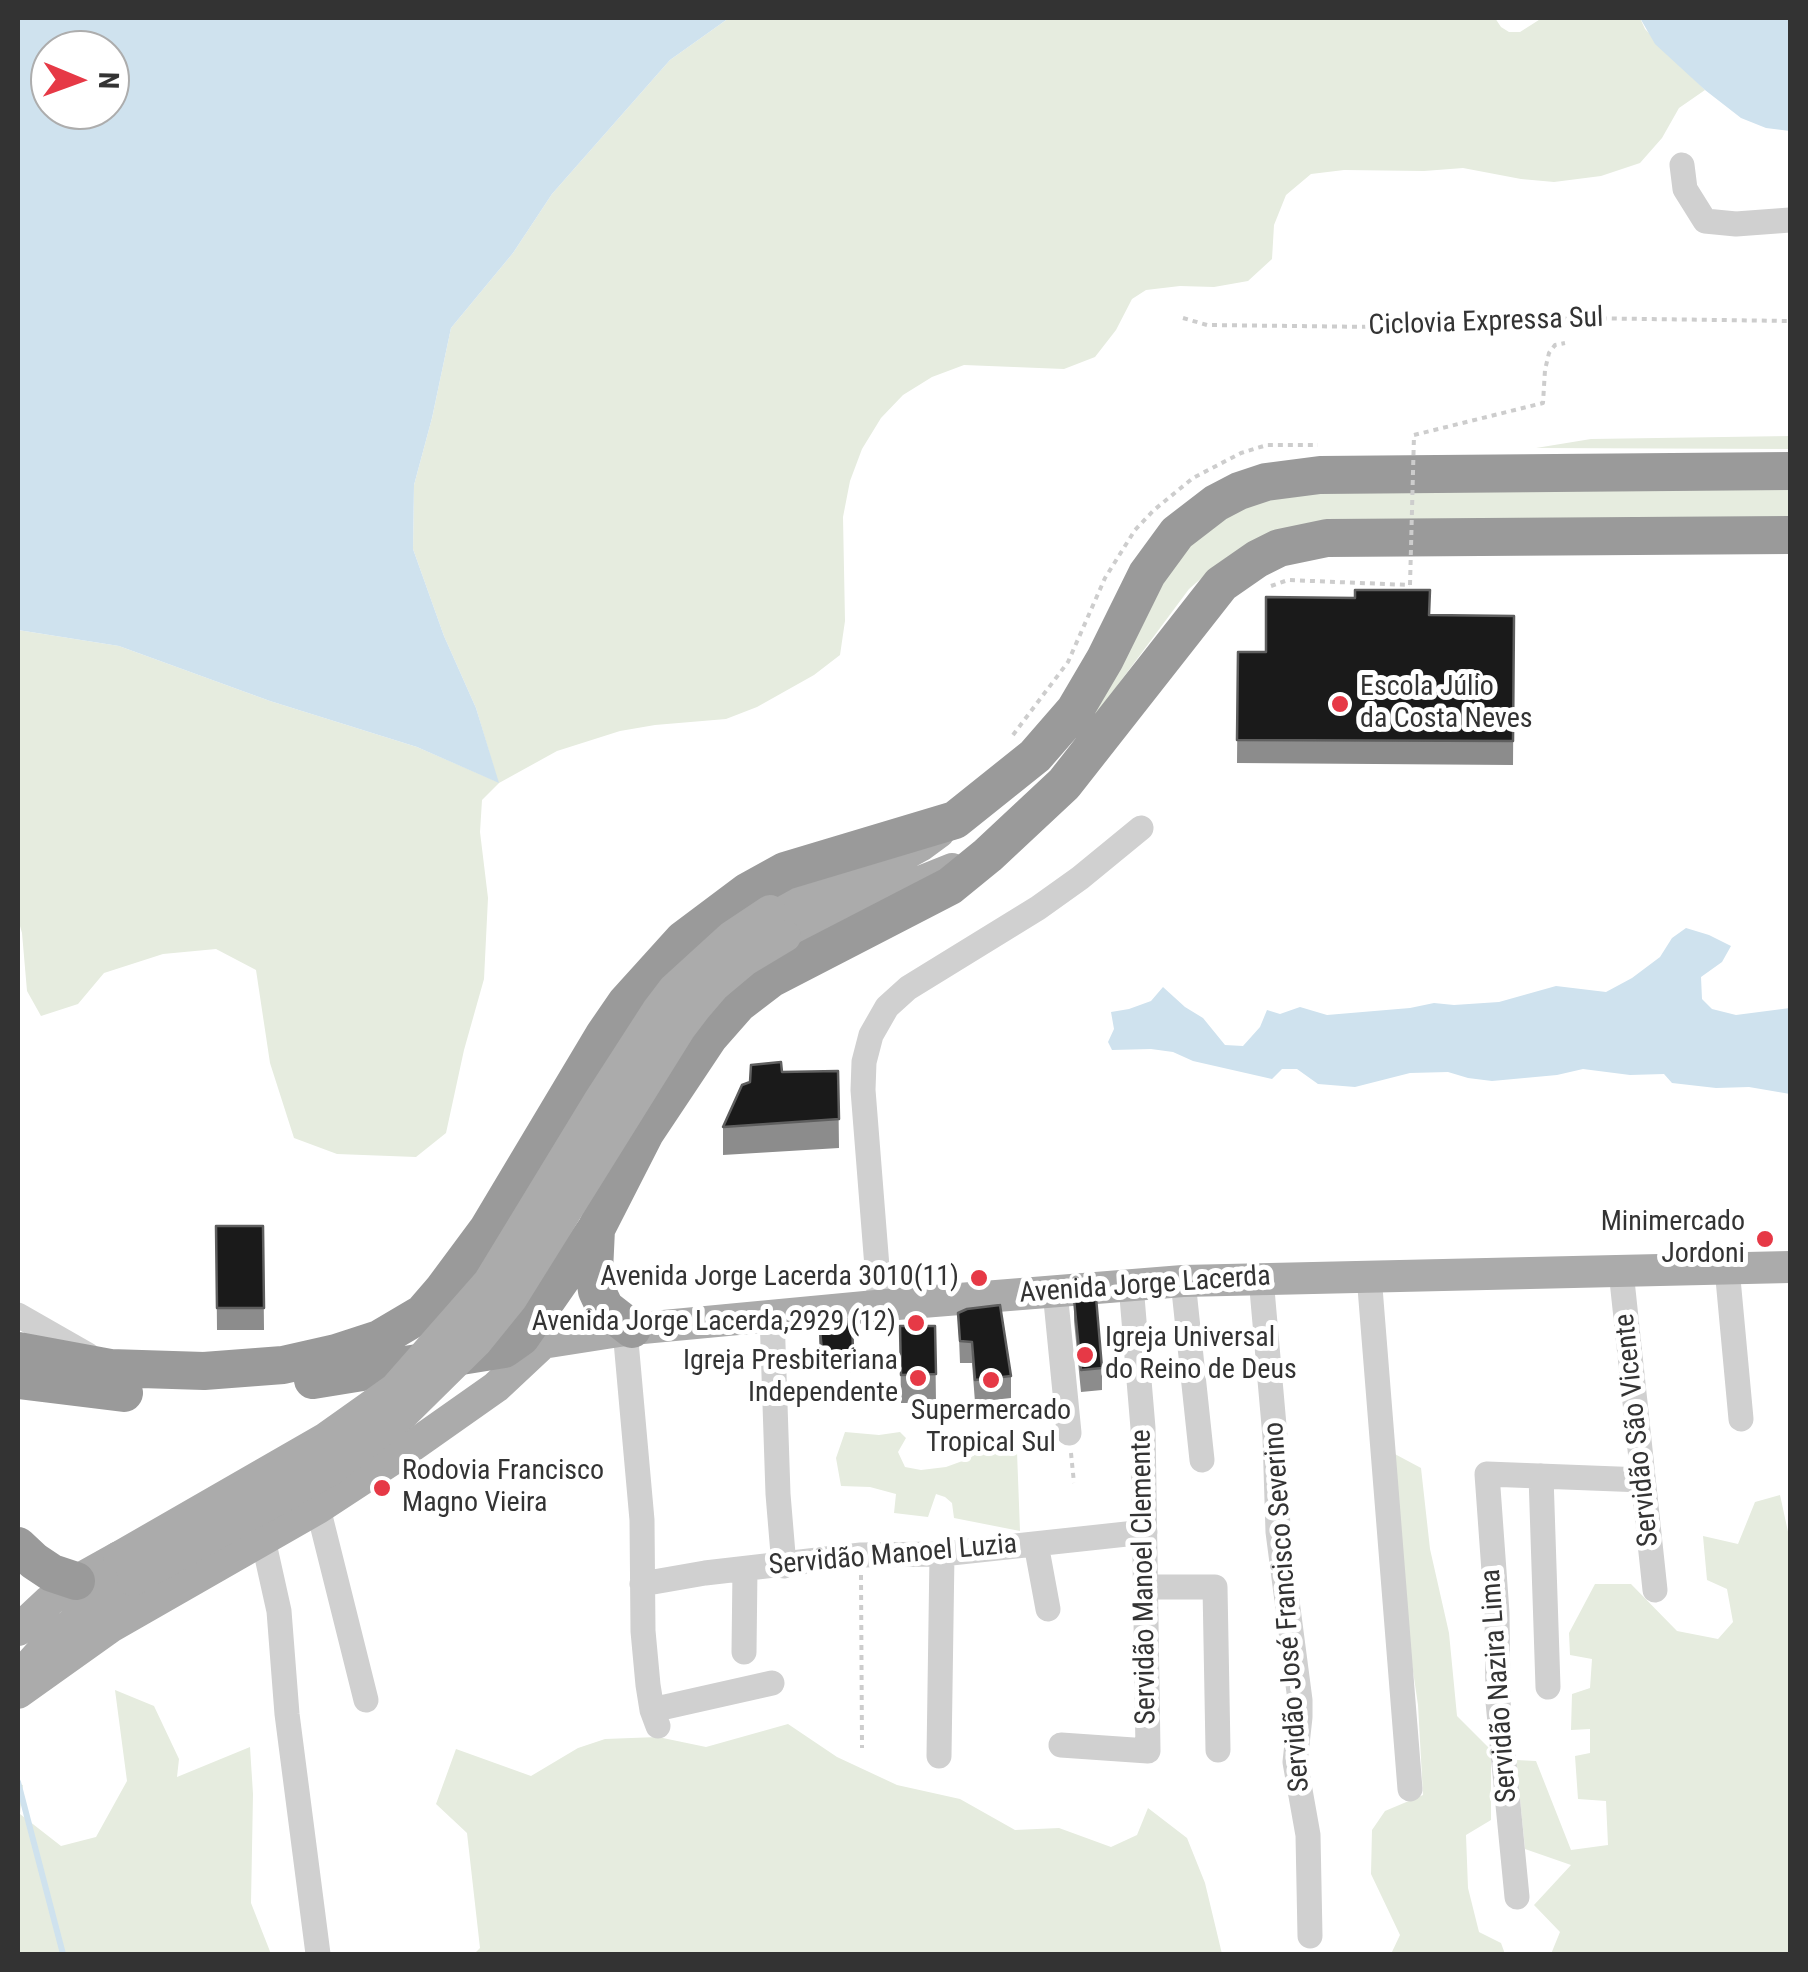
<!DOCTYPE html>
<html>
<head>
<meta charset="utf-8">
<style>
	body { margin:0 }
	#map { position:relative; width:1808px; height:1972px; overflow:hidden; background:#fff; font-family:"Roboto Condensed",sans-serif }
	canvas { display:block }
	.frame { position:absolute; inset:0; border:20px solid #333; pointer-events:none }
	.north { position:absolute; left:30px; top:30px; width:100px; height:100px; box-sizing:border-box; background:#fff; border:2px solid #adadad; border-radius:50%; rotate:91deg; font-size:28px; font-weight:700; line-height:40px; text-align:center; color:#333 }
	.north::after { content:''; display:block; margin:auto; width:35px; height:45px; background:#e63946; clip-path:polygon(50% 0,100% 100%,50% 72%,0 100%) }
</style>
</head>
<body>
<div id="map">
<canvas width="1808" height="1972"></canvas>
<div class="frame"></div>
<div class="north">N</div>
</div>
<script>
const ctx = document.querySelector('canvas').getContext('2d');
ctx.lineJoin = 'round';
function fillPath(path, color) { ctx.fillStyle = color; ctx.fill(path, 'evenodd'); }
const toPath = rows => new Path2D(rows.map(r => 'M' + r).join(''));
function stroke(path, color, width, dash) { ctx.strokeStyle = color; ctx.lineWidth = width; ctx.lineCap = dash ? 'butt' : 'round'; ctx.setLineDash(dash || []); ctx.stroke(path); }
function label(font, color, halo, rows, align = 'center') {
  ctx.font = font + ' "Roboto Condensed",sans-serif'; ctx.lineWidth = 10; ctx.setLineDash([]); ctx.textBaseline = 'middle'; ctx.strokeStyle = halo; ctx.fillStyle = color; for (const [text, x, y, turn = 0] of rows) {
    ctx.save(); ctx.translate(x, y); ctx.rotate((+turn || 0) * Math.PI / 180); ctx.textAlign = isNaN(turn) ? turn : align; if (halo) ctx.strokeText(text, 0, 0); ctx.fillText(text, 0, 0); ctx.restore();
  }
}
const green = toPath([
	[729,18,1495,18,1501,27,1509,32,1520,32,1542,18,1640,18,1645,29,1705,90,1679,108,1662,138,1640,163,1601,176,1554,182,1521,179,1463,168,1424,171,1344,170,1311,174,1286,195,1274,225,1272,259,1248,281,1214,287,1180,286,1146,290,1132,299,1116,330,1095,357,1064,369,964,365,932,377,903,395,881,418,862,449,850,481,843,517,845,621,840,655,814,675,757,707,726,719,655,725,620,731,557,751,499,783,482,800,480,832,488,898,484,979,464,1050,446,1133,416,1157,337,1154,294,1138,270,1063,256,970,216,949,163,954,104,973,78,1004,41,1016,27,991,22,933,18,919,18,630,119,646,270,701,417,747,498,782,476,708,444,636,413,549,414,485,432,418,451,328,513,253,552,194,670,60],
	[1790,436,1790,449,1536,448,1591,439],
	[1790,484,1790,521,1243,547,1220,562,1189,589,1077,740,1120,661,1165,571,1223,512,1309,490],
	[845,1432,879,1435,900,1432,906,1438,898,1452,905,1467,921,1470,946,1467,968,1459,995,1443,1017,1452,1020,1531,954,1518,952,1503,945,1497,936,1494,928,1517,894,1513,896,1494,870,1487,841,1486,836,1458],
	[1391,1452,1421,1468,1430,1549,1449,1633,1457,1716,1491,1750,1491,1820,1466,1835,1468,1888,1479,1932,1501,1943,1505,1954,1391,1954,1400,1935,1371,1874,1372,1830,1385,1811,1423,1795,1418,1705,1403,1603],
	[1780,1495,1790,1541,1790,1954,1551,1954,1560,1932,1534,1905,1571,1865,1525,1849,1516,1760,1536,1761,1571,1850,1608,1845,1606,1801,1578,1799,1575,1756,1590,1753,1590,1729,1571,1730,1572,1694,1590,1688,1592,1659,1570,1655,1569,1633,1595,1584,1631,1584,1677,1631,1718,1639,1733,1622,1727,1589,1707,1580,1703,1536,1738,1544,1755,1502],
	[115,1690,154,1706,179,1759,177,1777,250,1747,253,1794,251,1903,271,1954,18,1954,18,1784,23,1785,20,1814,61,1846,96,1837,127,1781],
	[788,1724,837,1757,897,1785,960,1799,1015,1830,1059,1828,1111,1847,1137,1835,1148,1808,1187,1838,1205,1883,1222,1954,474,1954,480,1948,467,1833,436,1804,456,1749,531,1776,578,1748,605,1739,658,1737,706,1747]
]);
const water = toPath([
	[18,18,729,18,670,60,552,194,513,253,451,328,432,418,414,485,413,549,444,636,476,708,499,783,417,747,270,701,119,646,18,630],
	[50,50,110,50,110,110,50,110],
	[1640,18,1790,18,1790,131,1766,128,1741,118,1705,90,1655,44],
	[1686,928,1709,935,1731,946,1722,962,1701,977,1702,999,1712,1009,1736,1015,1790,1008,1790,1094,1749,1087,1716,1088,1672,1083,1664,1074,1630,1075,1583,1069,1557,1075,1492,1081,1468,1078,1448,1072,1410,1073,1355,1087,1318,1084,1297,1069,1282,1069,1272,1079,1193,1061,1173,1052,1151,1049,1112,1050,1108,1042,1114,1029,1111,1012,1129,1009,1151,1001,1163,987,1185,1007,1203,1018,1225,1045,1243,1046,1260,1027,1267,1010,1280,1014,1300,1007,1327,1015,1410,1008,1434,1003,1454,1005,1499,1002,1556,986,1606,992,1632,978,1660,957,1672,938]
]);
const stream = toPath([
	[18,1782,63,1954]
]);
const path = toPath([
	[1183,318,1207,325,1379,327,1576,318,1790,321],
	[1414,435,1543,403,1545,370,1549,353,1555,345,1565,343],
	[1271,586,1288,580,1410,585],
	[1013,735,1068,662,1105,578,1135,530,1154,510,1193,478,1241,453,1267,445,1318,445],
	[1071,1453,1074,1483],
	[861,1575,862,1748]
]);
const minor = toPath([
	[1682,165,1685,189,1705,221,1736,224,1790,220],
	[1727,1268,1741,1419],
	[1621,1271,1655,1590],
	[1369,1275,1410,1789],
	[1261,1278,1275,1437,1278,1532,1300,1700,1300,1717,1295,1762,1308,1835,1310,1936],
	[1183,1281,1202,1460],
	[1055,1291,1069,1433],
	[880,1305,863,1090,864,1062,871,1035,887,1007,908,988,1038,908,1080,878,1141,828],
	[18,1315,88,1355],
	[772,1315,778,1494,784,1566],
	[625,1330,642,1520,643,1631,648,1685,652,1710,658,1726],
	[1541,1476,1548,1687],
	[318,1508,366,1700],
	[263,1539,279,1611,287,1714,318,1954],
	[1036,1544,1048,1609],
	[642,1584,705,1573,861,1555,942,1554,1145,1532],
	[1146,1587,1215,1587,1218,1750],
	[744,1652,745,1569],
	[652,1710,772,1683],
	[1061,1745,1148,1751,1143,1428,1131,1285],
	[939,1756,942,1554],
	[1517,1897,1498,1702,1497,1613,1487,1474,1643,1480]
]);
const major = toPath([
	[770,911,804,895,887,864,920,846,939,832],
	[785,936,952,869],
	[504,1349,632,1329,897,1304,1183,1281,1790,1267],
	[18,1630,49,1601,76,1581,119,1557],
	[24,1671,51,1641,84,1614,133,1580],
	[18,1693,112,1626,318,1508,408,1449,496,1387,543,1343]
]);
const highway = toPath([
	[596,1229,594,1271,597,1291,605,1308,632,1329],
	[18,1351,110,1368,204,1371,283,1365,336,1353,379,1339,423,1313,442,1291,488,1229,604,1035,626,1003,683,940,747,892,785,871,955,820,1035,756,1075,710,1105,659,1147,574,1177,533,1216,503,1239,491,1266,482,1320,475,1790,471],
	[18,1380,124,1393],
	[313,1380,504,1349,521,1337,596,1229,645,1133,709,1037,738,1004,772,978,950,886,988,855,1064,784,1221,584,1257,559,1279,548,1327,538,1790,535],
	[18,1546,34,1561,52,1573,76,1581]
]);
const pathBridge = toPath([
	[1410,585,1414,435]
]);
const majorBridge = toPath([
	[119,1557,326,1438,395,1389,489,1282,598,1103,658,1010,674,989,731,937,770,911],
	[133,1580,330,1470,403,1414,477,1341,511,1299,680,1028,696,1007,714,986,745,960,785,936]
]);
const wall = toPath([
	[1430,615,1514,616,1513,765,1237,763,1238,652,1266,652],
	[838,1071,839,1148,723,1155,723,1127,782,1072],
	[216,1226,263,1226,264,1330,217,1330],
	[1074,1299,1102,1368,1102,1390,1081,1392,1074,1321],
	[958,1313,1011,1376,1011,1398,975,1402,972,1363,960,1363],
	[852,1319,853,1373,822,1372,819,1342,819,1321],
	[900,1326,935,1326,936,1403,901,1403]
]);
const building = toPath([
	[1355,590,1430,590,1429,615,1514,616,1513,741,1237,740,1238,652,1266,652,1266,597,1355,598,1355,590],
	[781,1062,782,1072,838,1071,839,1119,723,1127,742,1085,750,1082,751,1065,781,1062],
	[216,1226,263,1226,264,1308,217,1308,216,1226],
	[1096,1297,1102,1368,1081,1370,1074,1299,1096,1297],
	[1000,1305,1011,1376,975,1380,972,1342,960,1341,958,1313,967,1309,1000,1305],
	[852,1319,853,1352,822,1350,819,1321,852,1319],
	[900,1326,935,1326,936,1374,901,1375,900,1326]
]);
const markers = [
	[1340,704,10,"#e63946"],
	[1765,1239,10,"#e63946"],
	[979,1278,10,"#e63946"],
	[916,1323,10,"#e63946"],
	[1085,1355,10,"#e63946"],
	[918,1378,10,"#e63946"],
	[991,1380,10,"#e63946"],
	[382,1488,10,"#e63946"]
];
const streetNames = [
	["Ciclovia Expressa Sul",1486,323,-2],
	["Avenida Jorge Lacerda",1145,1286,-4],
	["Servidão São Vicente",1638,1430,-96],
	["Servidão Manoel Luzia",893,1556,-5],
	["Servidão Manoel Clemente",1145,1577,-91],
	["Servidão José Francisco Severino",1288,1607,-94],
	["Servidão Nazira Lima",1500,1686,-94]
];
const poiNames = [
	["Escola Júlio",1360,688,"left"],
	["da Costa Neves",1360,720,"left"],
	["Minimercado",1745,1223],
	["Jordoni",1745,1255],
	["Avenida Jorge Lacerda 3010(11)",959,1278],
	["Avenida Jorge Lacerda,2929 (12)",896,1323],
	["Igreja Universal",1105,1339,"left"],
	["do Reino de Deus",1105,1371,"left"],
	["Igreja Presbiteriana",898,1362],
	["Independente",898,1394],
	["Supermercado",991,1412,"center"],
	["Tropical Sul",991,1444,"center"],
	["Rodovia Francisco",402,1472,"left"],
	["Magno Vieira",402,1504,"left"]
];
fillPath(green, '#e6ecdf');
fillPath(water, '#cfe2ee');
stroke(stream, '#cfe2ee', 6);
stroke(path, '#cdcdcd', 4, [5, 5]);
stroke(minor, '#d0d0d0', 25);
stroke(major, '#ababab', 32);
stroke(highway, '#9a9a9a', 38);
stroke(pathBridge, '#cdcdcd', 4, [5, 5]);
stroke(majorBridge, '#ababab', 32);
fillPath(wall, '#8c8c8c');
fillPath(building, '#1a1a1a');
stroke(building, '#5f5f5f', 2.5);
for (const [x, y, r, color] of markers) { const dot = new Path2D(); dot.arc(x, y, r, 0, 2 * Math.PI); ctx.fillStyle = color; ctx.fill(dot); stroke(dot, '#fff', 4); }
label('28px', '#333', '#fff', streetNames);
label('28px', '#333', '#fff', poiNames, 'right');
</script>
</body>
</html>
